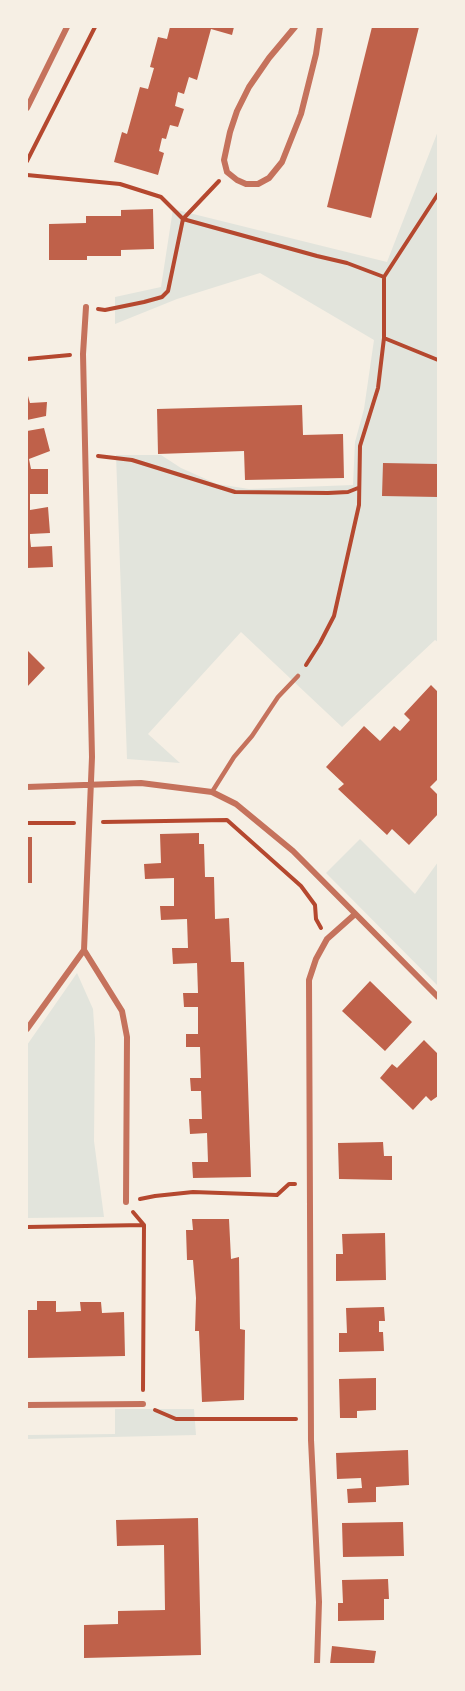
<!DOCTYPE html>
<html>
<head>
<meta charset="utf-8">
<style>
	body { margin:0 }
	#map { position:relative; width:465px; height:1691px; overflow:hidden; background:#f6efe4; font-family:Merriweather,serif }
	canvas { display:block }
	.frame { position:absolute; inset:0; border:28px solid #f6efe4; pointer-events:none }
</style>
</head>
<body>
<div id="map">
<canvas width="465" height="1691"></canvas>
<div class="frame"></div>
</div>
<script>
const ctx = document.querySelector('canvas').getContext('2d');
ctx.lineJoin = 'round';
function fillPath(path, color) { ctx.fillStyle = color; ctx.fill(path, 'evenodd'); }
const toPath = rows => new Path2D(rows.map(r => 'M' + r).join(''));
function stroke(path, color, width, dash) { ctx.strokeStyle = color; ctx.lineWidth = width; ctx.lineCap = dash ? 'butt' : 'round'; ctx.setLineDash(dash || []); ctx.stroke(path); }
const green = toPath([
	[438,131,438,642,435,640,342,727,241,632,148,734,180,763,127,759,116,455,161,455,181,468,217,484,249,489,353,485,355,442,364,409,374,340,260,273,177,299,115,324,115,297,161,287,173,209,387,262],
	[360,839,415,894,438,862,438,986,326,873],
	[77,973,93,1009,95,1039,94,1141,104,1217,27,1218,27,1045],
	[115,1409,194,1409,196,1435,27,1439,27,1435,115,1434]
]);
const building = toPath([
	[170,27,234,27,232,35,211,29,197,80,189,77,184,94,178,92,175,106,184,109,178,127,170,125,166,139,162,138,159,151,164,153,158,175,114,162,122,132,127,134,140,87,148,89,154,68,150,67,158,37,167,39],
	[372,27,419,27,371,218,327,207],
	[153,209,154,249,121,250,121,256,87,256,87,260,49,260,49,224,86,223,86,216,121,216,121,210],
	[28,396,30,403,47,402,46,416,27,420],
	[302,405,303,435,343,434,344,478,245,480,244,451,158,454,157,409],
	[44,428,50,451,29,459,31,469,48,469,48,494,30,494,30,510,48,507,50,533,30,534,30,538,31,547,52,546,53,567,27,568,27,431],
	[383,463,438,464,438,497,382,496],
	[27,650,45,668,27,687],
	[431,685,438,692,438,779,430,787,438,795,438,814,409,845,392,829,387,835,338,789,344,784,326,767,364,726,380,741,394,726,400,731,410,720,404,714],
	[199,833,199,844,204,844,205,877,214,877,215,919,229,918,231,962,244,962,251,1177,193,1178,192,1162,208,1162,207,1133,190,1134,189,1119,202,1119,201,1091,191,1091,190,1078,201,1078,200,1047,186,1047,186,1034,198,1034,198,1007,184,1007,183,993,198,993,197,963,173,964,172,948,188,948,187,919,161,920,160,906,174,906,174,878,145,879,144,864,161,863,160,834],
	[27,837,32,837,32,883,27,883],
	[370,981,412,1022,385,1051,342,1011],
	[424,1040,438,1054,438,1096,431,1101,426,1096,413,1110,380,1078,392,1064,397,1068],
	[383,1142,384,1156,392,1156,392,1180,339,1179,338,1143],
	[192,1219,229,1219,231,1259,239,1257,240,1329,245,1330,244,1400,202,1402,199,1331,195,1331,196,1298,193,1260,187,1260,186,1230,193,1230],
	[385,1233,386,1280,336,1281,336,1254,343,1254,342,1234],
	[37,1301,56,1301,56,1312,81,1311,80,1302,101,1302,102,1313,124,1312,125,1356,27,1358,27,1310,37,1310],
	[384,1307,385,1321,379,1321,379,1332,383,1332,384,1351,339,1352,339,1333,347,1333,346,1308],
	[376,1378,376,1410,357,1411,357,1418,340,1418,339,1379],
	[408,1450,409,1485,376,1487,376,1502,348,1503,347,1489,362,1488,361,1478,337,1479,336,1453],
	[198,1518,201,1655,84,1658,84,1625,118,1624,118,1611,165,1610,164,1545,117,1546,116,1520],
	[403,1522,404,1556,343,1557,342,1523],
	[388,1579,389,1599,384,1599,384,1620,338,1621,338,1603,343,1603,342,1580],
	[332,1646,376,1651,374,1664,330,1664]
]);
const path = toPath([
	[27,161,95,27],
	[27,175,120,184,161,197,183,219,317,256,347,263,384,277],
	[98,309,105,310,144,302,162,297,168,291,183,219,219,181],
	[384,338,438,360],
	[27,359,70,355],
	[98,456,132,460,235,492,328,493,348,492,358,488],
	[306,665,320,643,334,616,359,505,360,446,378,388,384,338,384,277,438,194],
	[103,822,227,820,301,886,315,905,316,919,321,928],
	[27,823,74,823],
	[140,1199,155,1196,193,1192,277,1195,289,1184,295,1184],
	[27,1227,144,1225,133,1212],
	[143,1390,144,1225],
	[155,1410,176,1419,296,1419]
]);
const service = toPath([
	[212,792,234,757,252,736,278,697,298,676]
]);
const minor = toPath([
	[295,27,269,58,249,87,237,111,230,132,224,160,227,172,237,180,246,184,258,184,269,178,282,162,301,114,316,54,320,27],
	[27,108,67,27],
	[27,787,141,783,212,792,236,804,293,851,438,997],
	[84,950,122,1011,127,1037,126,1202],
	[27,1029,84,950,92,757,83,354,86,307],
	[27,1405,143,1404],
	[317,1664,319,1602,311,1440,309,980,316,959,327,939,354,915]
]);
fillPath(green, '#e2e4dc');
fillPath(building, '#bf614a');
stroke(path, '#b5482f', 4);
stroke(service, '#c5725c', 4.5);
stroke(minor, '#c5725c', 6);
</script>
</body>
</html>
